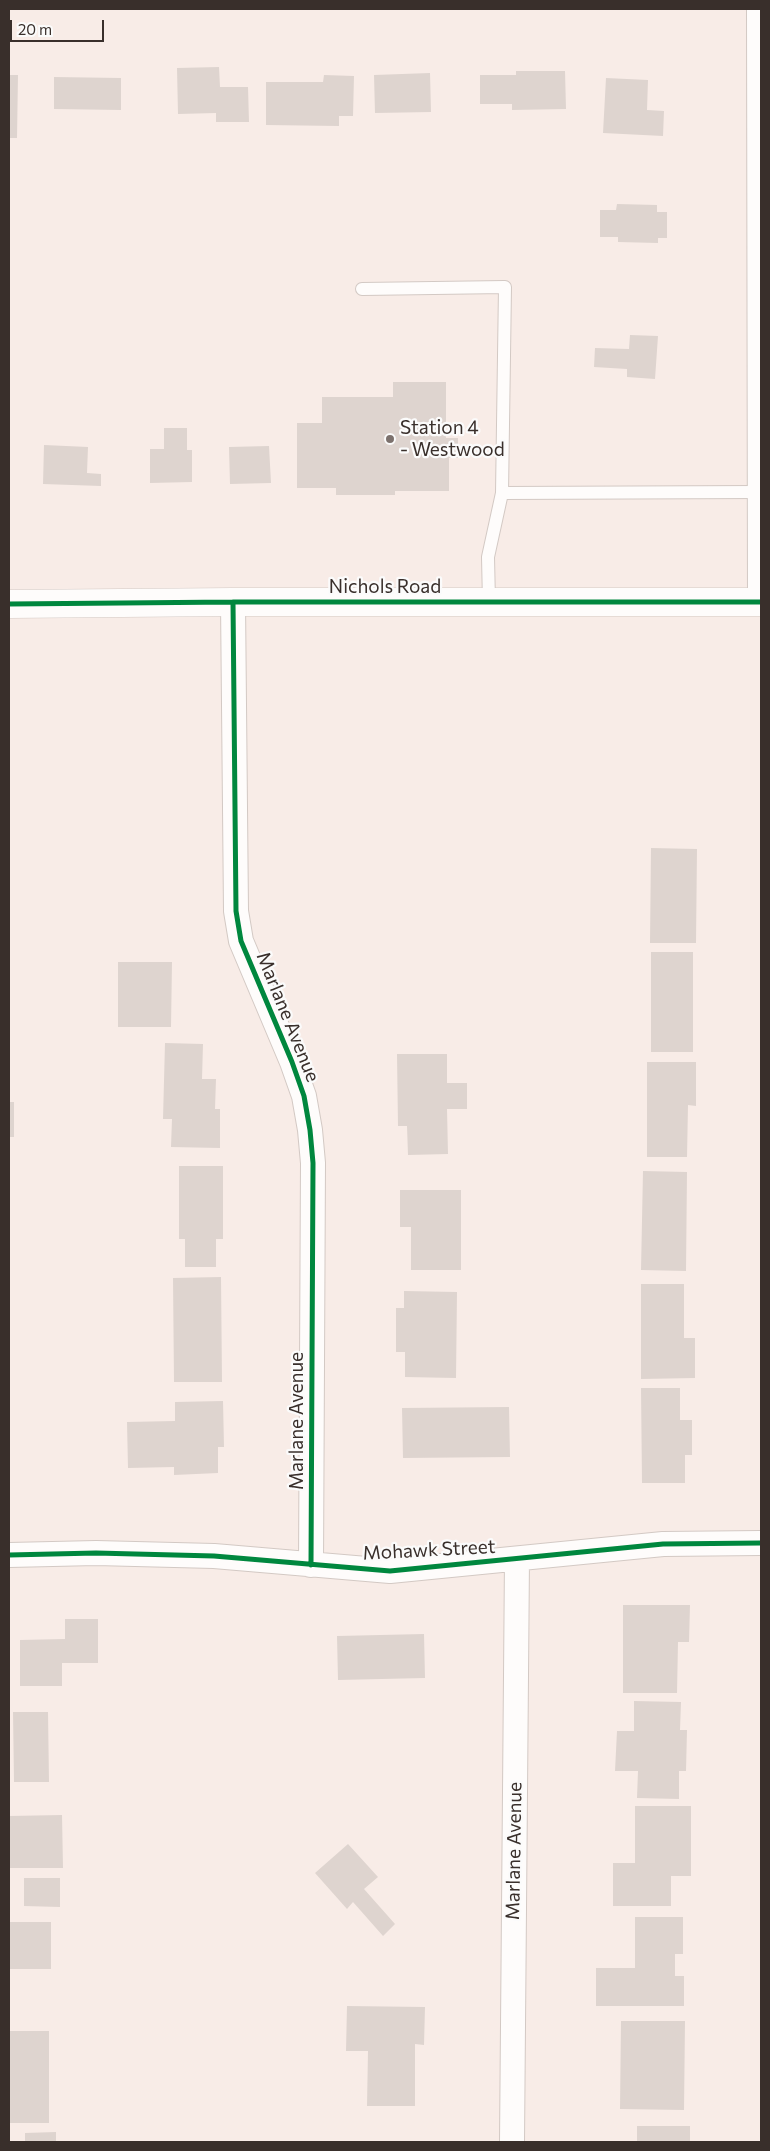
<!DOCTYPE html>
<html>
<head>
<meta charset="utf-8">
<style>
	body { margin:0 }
	#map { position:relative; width:770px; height:2151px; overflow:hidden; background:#f8ece7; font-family:Commissioner,sans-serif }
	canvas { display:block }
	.frame { position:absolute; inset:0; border:10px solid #392f2b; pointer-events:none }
	.scale { position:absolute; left:10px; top:20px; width:94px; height:22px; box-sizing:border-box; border:2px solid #392f2b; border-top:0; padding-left:6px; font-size:15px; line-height:18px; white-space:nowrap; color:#392f2b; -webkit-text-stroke:4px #fbfbfb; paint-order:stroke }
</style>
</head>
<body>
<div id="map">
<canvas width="770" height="2151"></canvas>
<div class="frame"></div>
<div class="scale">20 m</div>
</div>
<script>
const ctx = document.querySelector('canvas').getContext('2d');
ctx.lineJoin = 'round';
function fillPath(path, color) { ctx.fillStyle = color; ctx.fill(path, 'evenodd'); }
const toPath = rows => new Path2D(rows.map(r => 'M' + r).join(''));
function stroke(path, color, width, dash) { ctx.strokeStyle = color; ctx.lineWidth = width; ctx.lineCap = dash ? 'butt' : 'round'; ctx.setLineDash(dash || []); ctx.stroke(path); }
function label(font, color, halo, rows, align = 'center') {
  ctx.font = font + ' Commissioner,sans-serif'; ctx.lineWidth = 4.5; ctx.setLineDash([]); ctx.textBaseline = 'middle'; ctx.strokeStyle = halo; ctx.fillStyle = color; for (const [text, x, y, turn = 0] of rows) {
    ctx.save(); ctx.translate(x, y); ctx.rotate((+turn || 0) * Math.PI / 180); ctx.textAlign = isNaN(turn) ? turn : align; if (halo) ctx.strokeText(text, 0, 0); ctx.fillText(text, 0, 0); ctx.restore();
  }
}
const building = toPath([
	[219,67,220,87,248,87,249,122,216,122,216,113,178,114,177,68],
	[516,71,565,71,566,109,512,110,512,104,480,104,480,75,516,75],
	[430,73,431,112,375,113,374,75],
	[9,75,18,75,17,138,9,138],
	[324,75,354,76,353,116,339,116,339,126,266,125,266,82,323,82],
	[54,77,121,78,121,110,54,109],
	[606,78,648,80,647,110,664,111,663,136,603,133],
	[617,204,657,205,657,212,667,212,667,238,658,238,658,243,618,242,618,237,600,237,600,210,616,210],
	[630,335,658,336,655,379,627,377,627,369,594,367,595,348,629,349],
	[393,382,446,382,446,438,458,438,458,458,449,458,449,491,395,491,395,495,336,495,336,488,297,488,297,423,322,423,322,397,393,397],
	[164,428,187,428,187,450,192,450,192,482,150,483,150,449,164,449],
	[44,445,88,447,87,473,101,474,101,486,43,484],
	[269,446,271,483,230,484,229,447],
	[651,848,697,849,696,943,650,943],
	[651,952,693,952,693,1052,651,1052],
	[118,962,172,962,171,1027,118,1027],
	[165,1043,203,1044,202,1079,216,1079,215,1109,220,1109,220,1148,171,1147,172,1119,163,1119],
	[397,1054,447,1054,447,1083,467,1083,467,1109,447,1109,448,1154,408,1155,407,1126,398,1126],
	[647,1062,696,1062,696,1106,688,1105,687,1157,647,1157],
	[9,1102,14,1102,14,1137,9,1137],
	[179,1166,223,1166,223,1239,216,1239,216,1267,185,1267,185,1239,179,1239],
	[643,1171,687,1172,686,1271,641,1270],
	[400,1190,461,1190,461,1270,411,1270,411,1227,400,1227],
	[221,1277,222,1382,174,1382,173,1278],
	[641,1284,684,1284,684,1338,695,1338,695,1378,641,1379],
	[404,1291,457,1292,456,1378,405,1377,405,1352,396,1352,396,1308,404,1308],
	[641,1388,680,1388,680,1420,692,1420,692,1455,685,1455,685,1483,642,1483],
	[223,1401,224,1447,218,1447,218,1473,174,1475,174,1467,128,1468,127,1422,175,1421,175,1402],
	[509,1407,510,1457,403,1458,402,1408],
	[623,1605,690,1605,689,1642,678,1642,677,1693,623,1693],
	[65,1619,98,1619,98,1663,62,1663,62,1686,20,1686,20,1640,65,1639],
	[424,1634,425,1678,338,1680,337,1636],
	[634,1701,681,1702,680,1730,687,1730,686,1771,679,1771,679,1799,637,1798,638,1771,615,1771,617,1731,634,1731],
	[13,1712,48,1712,49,1782,14,1782],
	[635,1806,691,1806,691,1876,671,1876,671,1906,613,1906,613,1863,635,1863],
	[62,1815,63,1868,9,1868,9,1816],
	[348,1844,378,1877,364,1889,395,1924,383,1936,353,1902,347,1909,315,1873],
	[24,1878,60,1878,60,1907,24,1906],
	[635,1917,683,1917,683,1954,675,1954,675,1976,684,1976,684,2006,596,2006,596,1968,635,1968],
	[9,1922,51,1922,51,1969,9,1969],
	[347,2006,425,2007,424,2045,415,2044,415,2106,367,2106,368,2051,346,2051],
	[621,2021,685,2021,684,2110,620,2109],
	[9,2031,49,2031,49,2123,9,2123],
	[637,2126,690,2126,690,2142,637,2142],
	[56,2132,56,2142,25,2142,25,2133]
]);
const lane = toPath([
	[362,289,505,287,502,493],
	[489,602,488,557,502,493,760,492]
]);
const street = toPath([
	[759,9,760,602],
	[233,602,236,911,241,941,292,1062,304,1096,310,1130,313,1163,311,1565],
	[9,1555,96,1553,214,1556,390,1571,663,1544,761,1543],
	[512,2142,517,1559]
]);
const secondary = toPath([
	[9,604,233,602,761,602]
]);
const cycleway = toPath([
	[233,602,236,911,241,941,292,1062,304,1096,310,1130,313,1163,311,1565],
	[9,604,233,602,761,602],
	[9,1555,96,1553,214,1556,390,1571,663,1544,761,1543]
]);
const markers = [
	[390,439,5,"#7c716d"]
];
const poiNames = [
	["Station 4",400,428],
	["- Westwood",400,450]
];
const streetNames = [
	["Nichols Road",385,587],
	["Marlane Avenue",288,1017,68],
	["Marlane Avenue",297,1421,-90],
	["Mohawk Street",429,1550,-3],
	["Marlane Avenue",514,1851,-89]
];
fillPath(building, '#ded4cf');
stroke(lane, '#d3c9c4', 14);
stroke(street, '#d3c9c4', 26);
stroke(secondary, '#d3c9c4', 29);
stroke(lane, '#fefcfb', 12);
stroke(street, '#fefcfb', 24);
stroke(secondary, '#fefcfb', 28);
stroke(cycleway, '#00873e', 5);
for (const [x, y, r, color] of markers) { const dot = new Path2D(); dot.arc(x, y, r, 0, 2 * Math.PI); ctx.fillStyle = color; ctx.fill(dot); stroke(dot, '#fbfbfb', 2); }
label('19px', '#392f2b', '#fbfbfb', poiNames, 'left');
label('19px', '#392f2b', '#fbfbfb', streetNames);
</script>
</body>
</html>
